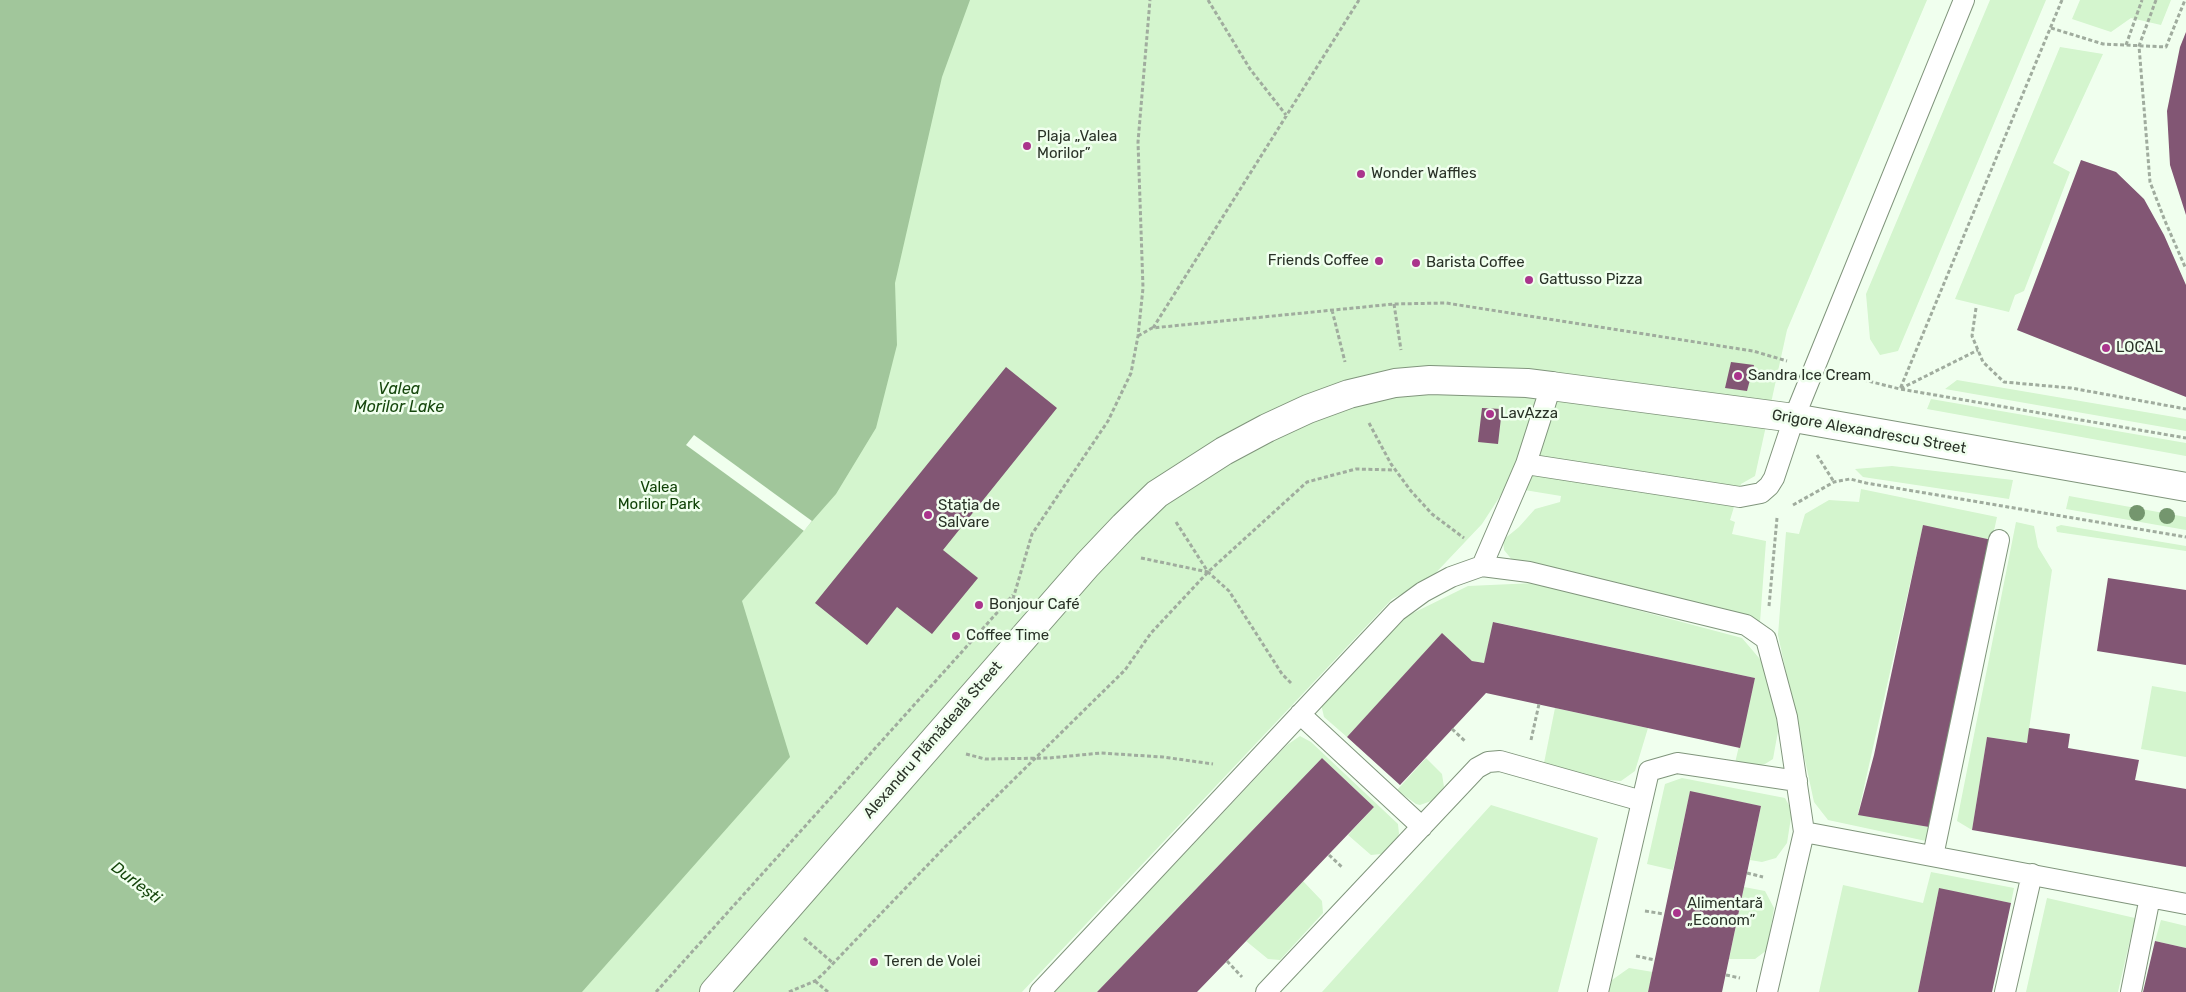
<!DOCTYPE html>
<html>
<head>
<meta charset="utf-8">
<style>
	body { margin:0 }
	canvas { display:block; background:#f0ffee }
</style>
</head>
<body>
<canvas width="2186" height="992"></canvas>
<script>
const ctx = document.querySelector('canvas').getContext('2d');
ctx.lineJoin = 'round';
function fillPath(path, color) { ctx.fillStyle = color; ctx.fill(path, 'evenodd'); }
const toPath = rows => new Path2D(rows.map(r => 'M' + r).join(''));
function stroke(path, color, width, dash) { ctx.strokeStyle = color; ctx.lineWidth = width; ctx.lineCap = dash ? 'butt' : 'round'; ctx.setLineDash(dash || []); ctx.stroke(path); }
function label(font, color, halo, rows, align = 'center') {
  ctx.font = font + ' Rubik,sans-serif'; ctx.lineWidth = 5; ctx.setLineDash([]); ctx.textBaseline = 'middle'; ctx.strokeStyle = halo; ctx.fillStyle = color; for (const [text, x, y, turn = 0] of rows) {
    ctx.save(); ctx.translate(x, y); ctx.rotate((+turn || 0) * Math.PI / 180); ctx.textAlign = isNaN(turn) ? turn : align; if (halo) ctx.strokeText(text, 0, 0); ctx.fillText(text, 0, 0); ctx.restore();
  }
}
const green = toPath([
	[0,0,1927,0,1787,330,1755,476,1741,484,1730,520,1735,522,1732,534,1766,541,1760,622,1584,574,1513,561,1504,550,1503,540,1519,527,1535,509,1560,502,1561,496,1506,487,1482,524,1429,580,1392,599,1022,992,0,992],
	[1990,0,2046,0,1898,351,1880,355,1870,339,1866,294],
	[2080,0,2171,0,2161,25,2131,18,2111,32,2072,19],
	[2060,47,2103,54,2053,163,2070,172,2024,291,2015,295,2009,312,1955,299],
	[1957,380,2186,419,2186,431,1945,389],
	[1931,399,2186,443,2186,456,1927,409],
	[1892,466,2013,480,2009,499,1863,477,1855,469],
	[1861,489,1997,517,1992,540,1923,526,1858,814,1929,827,1926,841,1828,820,1814,802,1778,635,1786,532,1799,534,1805,514,1829,500,1859,502],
	[2069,496,2186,517,2186,530,2066,509],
	[2016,522,2034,526,2038,547,2052,570,2027,743,1987,737,1972,830,1957,821],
	[2061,525,2186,546,2186,551,2057,532,2056,527],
	[1535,583,1742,638,1765,665,1774,698,1778,731,1773,759,1765,764,1751,767,1735,763,1755,678,1494,622,1484,663,1472,661,1442,634,1347,737,1324,717,1321,704,1401,619,1468,586],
	[2152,686,2186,692,2186,757,2141,749],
	[1555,708,1648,728,1635,771,1621,781,1595,779,1544,763],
	[1300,736,1311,742,1398,824,1399,834,1394,842,1381,854,1371,855,1348,835,1374,807,1322,758,1097,992,1054,992,1287,745],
	[1426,758,1442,774,1444,787,1434,800,1420,805,1416,804,1397,790],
	[1682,778,1785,798,1792,811,1787,843,1776,858,1762,862,1750,860,1761,806,1690,792,1673,870,1647,864,1665,784],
	[1491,805,1598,838,1558,992,1322,992],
	[1931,872,2014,888,2011,903,1939,889,1918,992,1819,992,1843,885,1923,903],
	[1303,881,1322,901,1323,913,1280,960,1268,959,1246,941],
	[1744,887,1765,891,1774,908,1767,950,1755,959,1729,959],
	[2047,898,2135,918,2118,992,2026,992],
	[2161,920,2186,926,2186,948,2155,941],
	[1629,968,1653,972,1648,992,1608,992,1612,980]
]);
const water = toPath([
	[0,0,970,0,942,77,895,283,897,345,876,428,836,494,742,601,790,757,582,992,0,992]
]);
const pier = toPath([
	[694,435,812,521,804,531,686,445]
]);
const building = toPath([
	[2186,32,2186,215,2170,165,2167,111,2180,47],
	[2081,160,2116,172,2144,199,2164,235,2186,285,2186,397,2017,330],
	[1731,362,1754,365,1747,391,1725,388],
	[1006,367,1057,408,943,550,978,578,932,634,897,607,867,645,815,603],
	[1482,408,1502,409,1498,444,1478,442],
	[1923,525,1992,540,1929,827,1858,815,1874,755],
	[2108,578,2186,590,2186,665,2097,651],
	[1493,622,1755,678,1740,748,1486,693,1400,785,1347,737,1442,633,1472,661,1484,663],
	[2029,728,2070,734,2068,748,2139,760,2135,780,2186,789,2186,867,1972,830,1987,737,2027,743],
	[1322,758,1374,807,1227,961,1197,992,1097,992],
	[1690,791,1761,806,1722,992,1648,992],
	[1939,888,2011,903,1992,992,1918,992],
	[2155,941,2186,948,2186,992,2143,992]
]);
const path = toPath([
	[1208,0,1250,69,1286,115],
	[2062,0,1900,389,2186,438],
	[2156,0,2139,46,2150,182,2165,221,2186,269],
	[2051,28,2103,44,2166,47,2185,0],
	[2126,45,2142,0],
	[1394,304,1401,350],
	[1976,308,1972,336,1983,362,2004,382,2071,388,2186,409],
	[1332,310,1345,362],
	[1153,328,1359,0],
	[1138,336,1152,328,1394,304,1446,303,1753,351,1787,361],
	[1844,375,1900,389,1978,350],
	[1369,423,1391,464,1411,491,1432,514,1464,538],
	[1817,455,1834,482],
	[1793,505,1834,482,1850,479,1866,483,2186,537],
	[1176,522,1208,572,1229,591,1282,674,1291,683],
	[1141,558,1208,572],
	[1013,599,1032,534,1108,421,1131,373,1138,336,1143,288,1138,142,1150,0],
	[1769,606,1777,518],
	[1452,729,1465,741],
	[1531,740,1539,704],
	[966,754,985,759,1049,758,1101,753,1163,757,1213,764],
	[1329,855,1343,868],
	[1747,873,1763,877],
	[1645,911,1664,914],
	[804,938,833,963],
	[1636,956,1655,960],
	[1227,961,1242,977],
	[1726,975,1740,978],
	[815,981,828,992],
	[656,992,1013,595],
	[789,992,815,981,822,975,945,847,1125,670,1151,633,1208,572,1307,482,1356,469,1395,470]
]);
const service = toPath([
	[1551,386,1526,464,1740,497,1761,493,1769,486,1774,478,1794,418,1964,0],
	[1482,566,1526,464],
	[1300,714,1422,827],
	[1804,832,2186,904],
	[1933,856,1999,540],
	[1040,992,1397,611,1423,592,1451,577,1482,566,1529,572,1746,625,1766,639,1787,717,1804,832,1767,992],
	[1266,992,1477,768,1488,762,1500,761,1642,801],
	[1598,992,1649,771,1677,763,1797,781],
	[2005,992,2032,874],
	[2131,992,2150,897]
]);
const pedestrian = toPath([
	[714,992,1087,565,1124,526,1157,494,1224,451,1267,428,1308,409,1349,394,1395,383,1430,380,1527,383,1551,386]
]);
const minor = toPath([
	[1551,386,1794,418,2186,487]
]);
const trees = [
	[2137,513],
	[2167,516]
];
const markers = [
	[1027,146,5,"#aa348c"],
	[1361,174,5,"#aa348c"],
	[1379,261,5,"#aa348c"],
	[1416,263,5,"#aa348c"],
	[1529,280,5,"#aa348c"],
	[2106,348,5,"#aa348c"],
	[1738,376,5,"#aa348c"],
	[1490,414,5,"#aa348c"],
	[928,515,5,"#aa348c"],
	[979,605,5,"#aa348c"],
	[956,636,5,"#aa348c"],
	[1677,913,5,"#aa348c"],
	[874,962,5,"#aa348c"]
];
const poiNames = [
	["Plaja „Valea",1037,137],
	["Morilor”",1037,154],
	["Wonder Waffles",1371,174],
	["Friends Coffee",1369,261,"right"],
	["Barista Coffee",1426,263],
	["Gattusso Pizza",1539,280],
	["LOCAL",2116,348],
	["Sandra Ice Cream",1748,376],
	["LavAzza",1500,414],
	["Stația de",938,506],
	["Salvare",938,523],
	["Bonjour Café",989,605],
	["Coffee Time",966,636],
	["Alimentară",1687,904],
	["„Econom”",1687,921],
	["Teren de Volei",884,962]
];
const streetNames = [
	["Grigore Alexandrescu Street",1869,432,10],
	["Alexandru Plămădeală Street",933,740,-49]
];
const parkNames = [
	["Valea",659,488],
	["Morilor Park",659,505]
];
const waterNames = [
	["Valea",399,389],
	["Morilor Lake",399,407],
	["Durlești",136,883,37]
];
fillPath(green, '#d4f5ce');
fillPath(water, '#a1c69b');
fillPath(pier, '#f0ffee');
fillPath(building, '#825674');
stroke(service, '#80957c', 22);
stroke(pedestrian, '#80957c', 30);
stroke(minor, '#80957c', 30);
stroke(path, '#a0ac9e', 3, [4, 2.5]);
stroke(service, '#fff', 20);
stroke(pedestrian, '#fff', 28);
stroke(minor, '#fff', 28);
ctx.fillStyle = '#74966e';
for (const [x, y] of trees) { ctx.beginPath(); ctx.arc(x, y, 8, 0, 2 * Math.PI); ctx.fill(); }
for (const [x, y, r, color] of markers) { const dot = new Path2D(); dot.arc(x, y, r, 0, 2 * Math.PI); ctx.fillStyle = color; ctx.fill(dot); stroke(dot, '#f0ffee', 2); }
label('15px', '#293227', '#f0ffee', poiNames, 'left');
label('15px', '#293227', '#f0ffee', streetNames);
label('15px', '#0f4106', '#f0ffee', parkNames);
label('italic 16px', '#16470d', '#f0ffee', waterNames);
</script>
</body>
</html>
